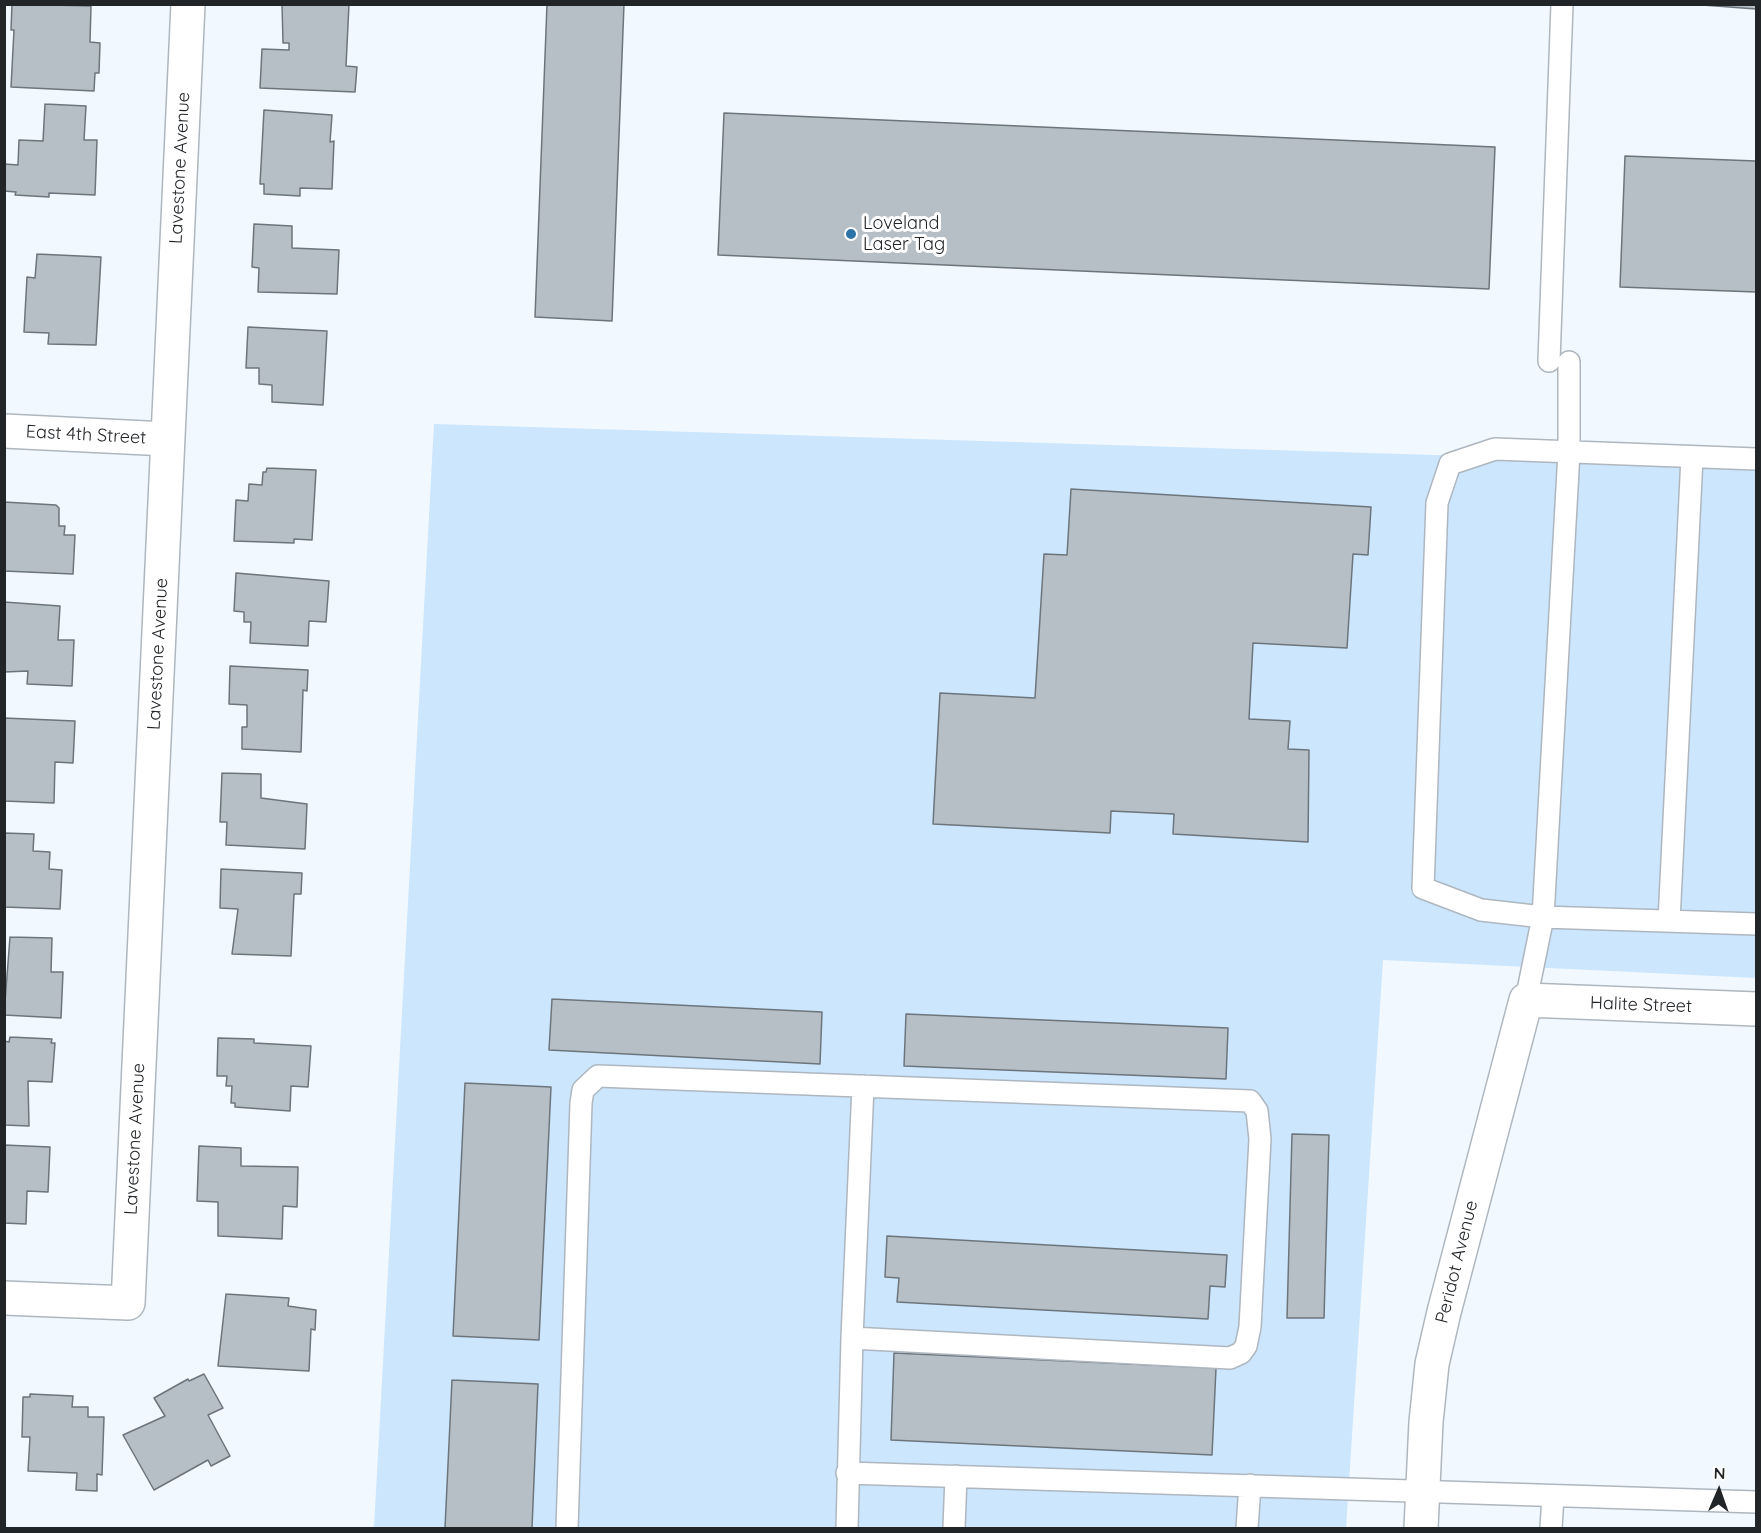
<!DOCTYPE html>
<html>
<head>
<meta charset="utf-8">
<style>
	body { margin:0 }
	#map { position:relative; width:1761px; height:1533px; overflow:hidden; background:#f1f8ff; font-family:Quicksand,sans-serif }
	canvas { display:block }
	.frame { position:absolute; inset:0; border:6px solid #222528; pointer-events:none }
	.north { position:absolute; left:1689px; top:1461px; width:60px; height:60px; -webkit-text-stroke:4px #fff; paint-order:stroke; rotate:2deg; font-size:16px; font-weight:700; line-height:24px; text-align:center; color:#222528 }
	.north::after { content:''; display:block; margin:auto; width:21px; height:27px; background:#222528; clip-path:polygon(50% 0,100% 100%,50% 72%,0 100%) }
</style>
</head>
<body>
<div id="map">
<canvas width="1761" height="1533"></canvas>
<div class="frame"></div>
<div class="north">N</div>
</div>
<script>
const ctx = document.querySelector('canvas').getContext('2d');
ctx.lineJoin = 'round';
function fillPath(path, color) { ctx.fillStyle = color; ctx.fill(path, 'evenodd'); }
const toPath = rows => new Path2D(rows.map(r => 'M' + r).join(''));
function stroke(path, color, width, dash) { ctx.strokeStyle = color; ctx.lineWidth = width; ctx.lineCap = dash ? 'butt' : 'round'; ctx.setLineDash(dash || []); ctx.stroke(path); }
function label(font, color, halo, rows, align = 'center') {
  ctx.font = font + ' Quicksand,sans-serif'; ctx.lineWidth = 6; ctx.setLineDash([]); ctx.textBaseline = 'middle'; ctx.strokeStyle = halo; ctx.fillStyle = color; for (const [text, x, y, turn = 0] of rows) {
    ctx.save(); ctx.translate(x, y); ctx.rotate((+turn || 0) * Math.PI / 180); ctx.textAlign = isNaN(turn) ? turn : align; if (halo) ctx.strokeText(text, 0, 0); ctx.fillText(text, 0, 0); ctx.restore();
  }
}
const green = toPath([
	[434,424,1756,465,1756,978,1383,960,1346,1528,374,1528]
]);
const building = toPath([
	[12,4,91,6,90,42,100,43,99,73,95,73,94,91,11,87,14,30,11,30,12,4],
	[282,4,349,4,346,66,357,67,355,92,260,88,262,49,289,50,289,43,283,43,282,4],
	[547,4,624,4,612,321,535,317,547,4],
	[1689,4,1756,4,1756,9,1689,4],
	[45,104,86,106,84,140,97,140,95,195,49,193,49,197,15,195,16,192,4,191,4,164,18,165,19,140,43,141,45,104],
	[264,110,332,115,330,142,334,141,332,189,300,188,300,196,264,194,264,184,260,184,264,110],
	[724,113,1495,147,1489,289,718,255,724,113],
	[1625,156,1756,161,1756,292,1620,287,1625,156],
	[254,224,292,226,292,248,339,250,337,294,258,292,259,268,252,267,254,224],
	[37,254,101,257,96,345,48,344,49,333,24,332,27,277,35,278,37,254],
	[248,327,327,331,323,405,272,402,272,385,259,384,259,368,246,368,248,327],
	[267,468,316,470,312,540,294,539,294,543,234,541,236,500,248,501,249,484,262,485,263,472,266,472,267,468],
	[1071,489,1371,507,1368,555,1353,554,1347,648,1253,643,1249,719,1290,721,1288,749,1309,750,1308,842,1173,834,1174,814,1111,811,1110,833,933,824,940,693,1035,698,1044,554,1067,555,1071,489],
	[4,502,56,505,59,508,59,526,65,526,64,535,75,535,73,574,4,571,4,502],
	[236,573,329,581,326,622,309,621,308,646,250,643,251,622,244,622,244,612,234,611,236,573],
	[4,602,60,606,58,640,74,640,72,686,27,684,28,671,4,672,4,602],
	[230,666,308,670,307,691,303,690,301,752,242,749,242,727,247,727,247,705,229,704,230,666],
	[4,718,75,721,73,763,55,762,54,803,4,801,4,718],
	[222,773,261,774,261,798,307,804,305,849,226,845,227,822,220,822,222,773],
	[4,833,34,834,33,851,50,852,49,869,62,870,60,909,4,907,4,833],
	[221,869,302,873,301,894,294,894,291,956,232,954,238,909,220,908,221,869],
	[10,937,52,938,51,972,63,972,61,1018,4,1015,10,937],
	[552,999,822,1012,820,1064,549,1050,552,999],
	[906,1014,1228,1028,1226,1079,904,1066,906,1014],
	[10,1037,52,1039,51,1043,55,1043,52,1082,28,1081,29,1126,4,1125,4,1041,9,1042,10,1037],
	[218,1038,254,1039,254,1043,311,1046,308,1087,291,1086,290,1111,235,1107,235,1103,231,1103,232,1086,226,1086,227,1076,217,1076,218,1038],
	[465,1083,551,1087,539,1340,453,1336,465,1083],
	[1292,1134,1329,1135,1324,1318,1287,1318,1292,1134],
	[4,1145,50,1147,48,1192,27,1191,26,1224,4,1223,4,1145],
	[199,1146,241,1148,241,1166,298,1167,297,1207,283,1206,282,1239,218,1236,218,1202,197,1201,199,1146],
	[887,1236,1227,1255,1225,1287,1210,1286,1208,1319,897,1302,899,1278,885,1277,887,1236],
	[226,1294,289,1298,288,1306,316,1310,315,1330,311,1329,309,1371,218,1366,226,1294],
	[894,1353,1216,1368,1212,1455,891,1440,894,1353],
	[204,1374,223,1408,208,1415,230,1456,211,1466,208,1460,154,1490,123,1435,165,1416,154,1398,188,1379,189,1381,204,1374],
	[452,1380,538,1384,532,1528,445,1528,452,1380],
	[30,1394,73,1396,72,1407,88,1407,88,1417,104,1417,102,1475,97,1474,97,1491,76,1490,77,1473,28,1471,30,1437,22,1437,23,1397,30,1397,30,1394]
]);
const lane = toPath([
	[1549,361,1562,4],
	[1756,459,1495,449,1450,464,1437,503,1423,888,1481,910,1543,917,1756,924],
	[1669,921,1692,457],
	[1526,1000,1543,917,1569,452,1569,362],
	[852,1338,863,1086],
	[847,1473,1756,1502],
	[567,1528,581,1103,583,1090,598,1076,1250,1101,1257,1111,1260,1139,1250,1327,1246,1346,1241,1353,1230,1358,852,1338,847,1528],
	[954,1528,956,1476],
	[1247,1528,1250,1485],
	[1551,1528,1553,1496]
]);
const street = toPath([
	[4,431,167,439],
	[4,1298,128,1303,188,4],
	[1421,1528,1426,1422,1432,1364,1444,1312,1526,1000,1756,1009]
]);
const markers = [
	[851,234,6,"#2e73a8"]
];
const streetNames = [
	["Lavestone Avenue",180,168,-87],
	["East 4th Street",86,435,3],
	["Lavestone Avenue",158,654,-87],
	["Halite Street",1641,1005,2],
	["Lavestone Avenue",135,1139,-87],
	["Peridot Avenue",1457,1262,-76]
];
const poiNames = [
	["Loveland",863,224],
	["Laser Tag",863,245]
];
fillPath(green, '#cbe6fd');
fillPath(building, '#b6bfc6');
stroke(building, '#6d757c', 1.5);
stroke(lane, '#aeb7bf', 24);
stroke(street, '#aeb7bf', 36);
stroke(lane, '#fff', 21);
stroke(street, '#fff', 33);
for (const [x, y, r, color] of markers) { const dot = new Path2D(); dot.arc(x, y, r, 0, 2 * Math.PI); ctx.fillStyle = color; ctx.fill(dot); stroke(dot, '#fff', 2); }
label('18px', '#222528', '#fff', streetNames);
label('18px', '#222528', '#fff', poiNames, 'left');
</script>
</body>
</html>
